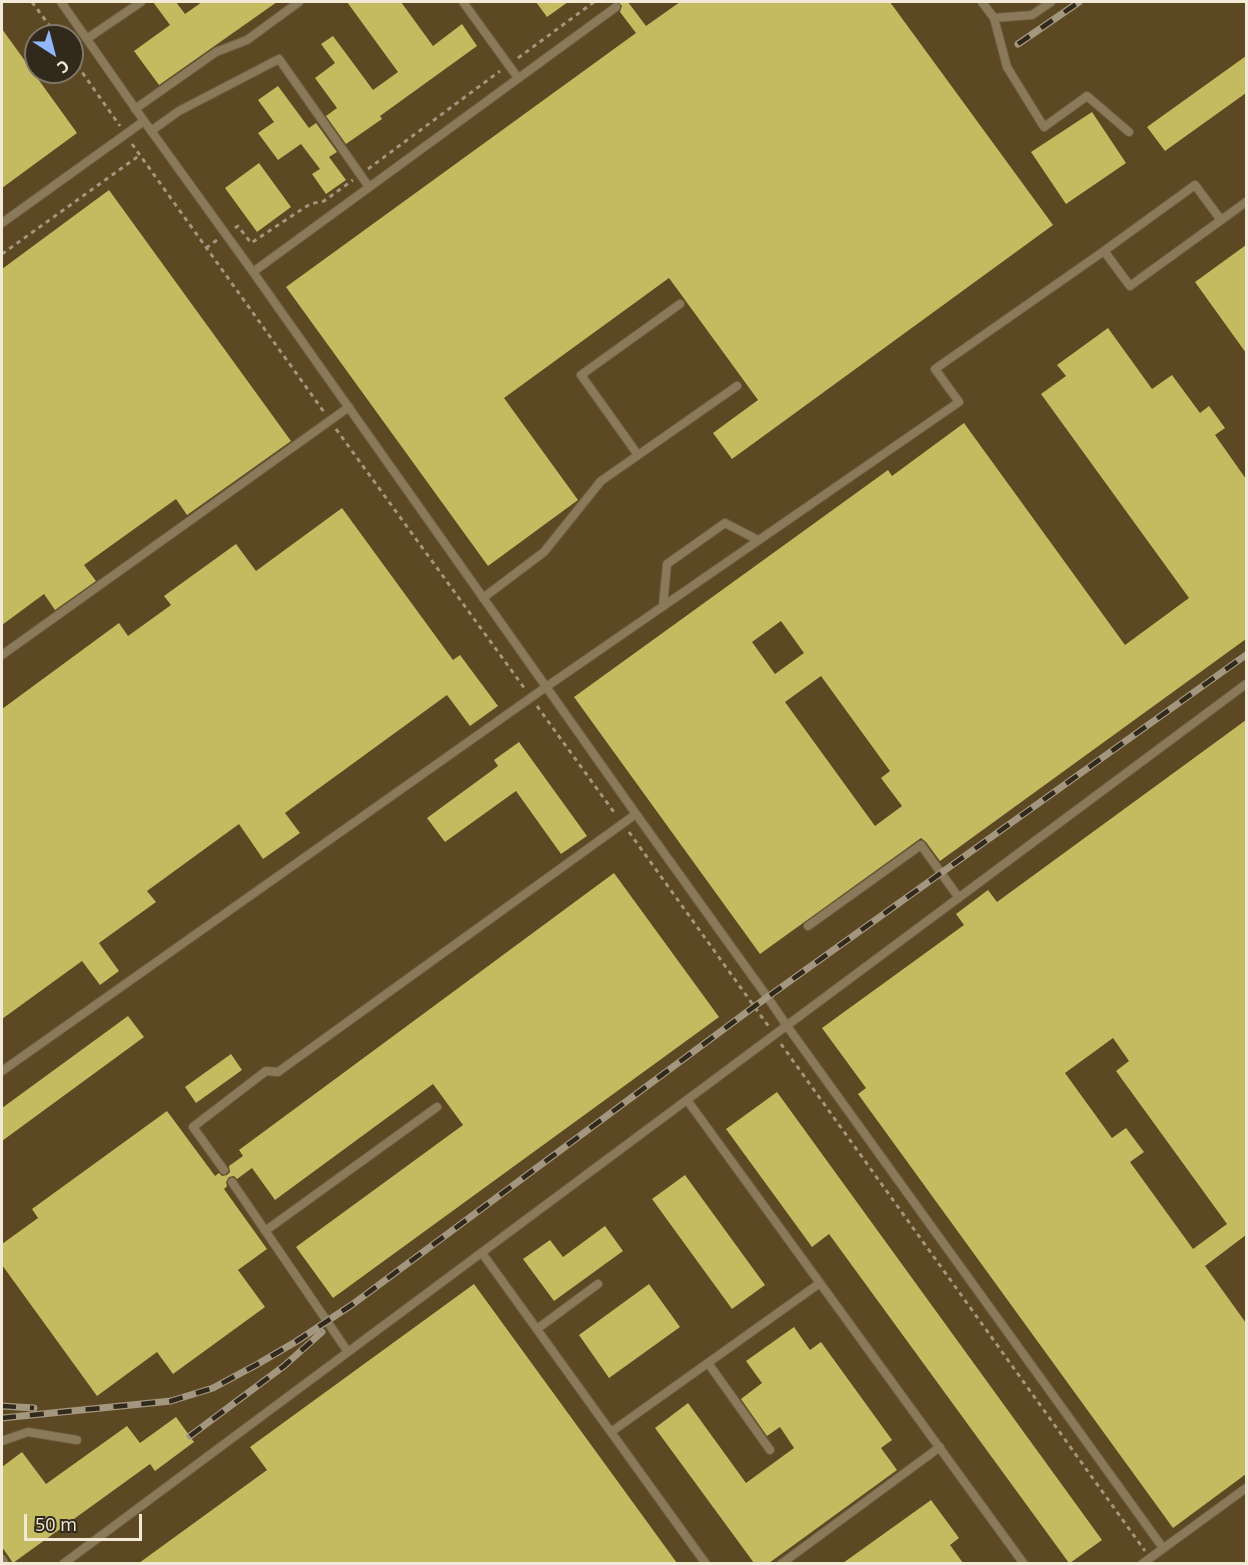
<!DOCTYPE html>
<html>
<head>
<meta charset="utf-8">
<style>
	body { margin:0 }
	#map { position:relative; width:1248px; height:1565px; overflow:hidden; background:#524223; font-family:"Open Sans",sans-serif }
	canvas { display:block }
	.frame { position:absolute; inset:0; border:3px solid #f2e9d7; pointer-events:none }
	.north { position:absolute; left:24px; top:24px; width:60px; height:60px; box-sizing:border-box; background:#312a1c; border:2px solid #7e7667; border-radius:50%; rotate:144deg; font-size:16px; font-weight:700; line-height:24px; text-align:center; color:#f2e9d7 }
	.north::after { content:''; display:block; margin:auto; width:21px; height:27px; background:#93b7fd; clip-path:polygon(50% 0,100% 100%,50% 72%,0 100%) }
	.scale { position:absolute; left:24px; top:1514px; width:118px; height:27px; box-sizing:border-box; border:3px solid #f2e9d7; border-top:0; padding-left:8px; font-size:18px; line-height:21px; white-space:nowrap; color:#f2e9d7; -webkit-text-stroke:4px #312a1c; paint-order:stroke }
</style>
</head>
<body>
<div id="map">
<canvas width="1248" height="1565"></canvas>
<div class="frame"></div>
<div class="north">С</div>
<div class="scale">50 m</div>
</div>
<script>
const ctx = document.querySelector('canvas').getContext('2d');
ctx.lineJoin = 'round';
function fillPath(path, color) { ctx.fillStyle = color; ctx.fill(path, 'evenodd'); }
const toPath = rows => new Path2D(rows.map(r => 'M' + r).join(''));
function stroke(path, color, width, dash) { ctx.strokeStyle = color; ctx.lineWidth = width; ctx.lineCap = dash ? 'butt' : 'round'; ctx.setLineDash(dash || []); ctx.stroke(path); }
const built = toPath([
	[2,2,1246,2,1246,1563,2,1563],
	[36,36,72,36,72,72,36,72]
]);
const building = toPath([
	[153,2,176,2,185,14,202,2,277,2,159,85,134,51,170,25],
	[347,2,401,2,433,46,462,24,477,46,380,116,382,119,346,144,326,116,337,108,315,78,335,63,321,44,333,36,373,90,398,72],
	[536,2,568,2,547,17],
	[618,2,628,2,646,26,680,2,890,2,1053,225,732,459,713,433,758,400,669,278,504,398,578,500,488,566,286,287,636,33,620,12,622,6],
	[2,29,77,133,2,188],
	[1246,56,1246,93,1165,151,1147,127],
	[278,86,309,128,316,123,337,152,329,157,346,180,326,194,312,174,320,169,301,144,278,160,258,133,274,122,258,100],
	[1092,112,1126,163,1066,204,1031,152],
	[259,163,291,207,257,232,225,188],
	[109,190,291,441,187,515,176,499,84,565,96,581,55,610,44,594,2,625,2,269],
	[1246,245,1246,353,1195,282],
	[1108,328,1152,389,1172,375,1200,413,1209,406,1225,428,1215,435,1246,479,1246,639,940,861,926,842,921,838,760,954,574,697,888,470,892,476,964,423,1125,645,1189,598,1041,394,1066,376,1057,365],
	[781,621,804,653,775,674,752,642],
	[821,676,890,771,881,778,902,806,875,826,785,702],
	[342,508,453,660,460,655,498,706,470,726,447,695,285,813,300,833,263,859,239,824,147,891,156,902,99,943,119,971,100,985,82,961,2,1019,2,709,119,623,128,636,171,605,164,596,236,544,256,571],
	[1246,720,1246,1235,1205,1266,1246,1323,1246,1474,1173,1528,858,1094,866,1088,822,1028,964,925,956,914,988,890,997,902],
	[1113,1038,1129,1061,1116,1071,1227,1224,1193,1249,1130,1162,1144,1152,1126,1128,1112,1138,1065,1073],
	[519,742,587,836,561,854,516,791,445,842,427,818,498,766,494,760],
	[614,873,719,1017,333,1298,296,1247,463,1125,433,1084,275,1200,252,1168,237,1179,234,1176,229,1177,226,1182,227,1186,224,1189,267,1249,238,1270,265,1307,173,1374,157,1352,97,1396,2,1265,2,1244,38,1218,32,1209,167,1111,215,1176,219,1173,222,1176,227,1175,230,1172,229,1166,243,1156,239,1150],
	[128,1016,144,1037,2,1141,2,1108],
	[231,1054,242,1070,196,1103,185,1087],
	[777,1092,1102,1540,1070,1563,1069,1563,829,1234,812,1247,726,1129],
	[685,1175,765,1285,732,1309,652,1199],
	[605,1226,623,1251,554,1301,523,1259,550,1240,563,1257],
	[474,1284,677,1563,139,1563,267,1470,250,1447],
	[649,1284,680,1327,609,1378,579,1335],
	[794,1327,810,1350,821,1342,892,1440,881,1448,897,1470,769,1563,754,1563,655,1428,688,1403,746,1483,794,1448,780,1427,767,1436,741,1399,762,1383,746,1361],
	[176,1417,194,1442,155,1471,150,1464,13,1563,2,1547,2,1467,22,1452,46,1484,127,1426,140,1443],
	[931,1500,959,1538,950,1545,963,1563,843,1563]
]);
const path = toPath([
	[32,2,57,36],
	[72,58,120,126],
	[518,58,594,2],
	[132,144,324,412],
	[368,169,500,71],
	[235,228,238,226,251,243,310,204,324,201,353,180],
	[206,248,217,240],
	[2,254,140,155],
	[336,429,525,689],
	[537,706,616,815],
	[629,832,769,1027],
	[781,1044,1145,1551]
]);
const service = toPath([
	[61,2,144,121,253,272,636,814,768,998,787,1026,1163,1548],
	[463,2,518,78],
	[982,2,994,18,1032,15,1051,2],
	[994,18,1007,67,1044,127,1087,96,1129,132],
	[88,38,141,2],
	[135,109,216,52,247,40,299,2],
	[151,131,179,111,279,59,369,187],
	[2,223,144,121],
	[1104,251,1195,185,1221,220],
	[253,272,616,7],
	[638,455,581,375,680,304],
	[483,598,544,552,601,481,737,386],
	[663,606,667,564,725,523,758,540],
	[2,655,349,407],
	[808,926,921,845,959,898],
	[2,1071,546,687,959,402,935,369,1104,251,1130,286,1246,202],
	[687,1100,1024,1564],
	[224,1170,193,1127,266,1071,278,1072,636,814],
	[232,1182,348,1352],
	[265,1231,437,1107],
	[482,1253,706,1564],
	[537,1329,598,1284],
	[708,1363,770,1450],
	[611,1432,820,1283],
	[2,1441,28,1432,77,1440],
	[2,1559,5,1564],
	[63,1564,1246,684],
	[781,1564,940,1447],
	[1142,1564,1246,1488]
]);
const rail = toPath([
	[1018,44,1079,2],
	[2,1406,34,1408],
	[2,1418,171,1401,213,1388,256,1365,297,1341,353,1304,755,1006,1246,655],
	[190,1436,284,1366,322,1332]
]);
fillPath(built, '#5c4822');
fillPath(building, '#c4ba5f');
stroke(service, '#6b5e42', 10);
stroke(path, '#a3967e', 3, [4.5, 4.5]);
stroke(service, '#8b7a59', 8);
stroke(rail, '#a4977f', 7);
stroke(rail, '#312a1c', 4.5, [14]);
</script>
</body>
</html>
